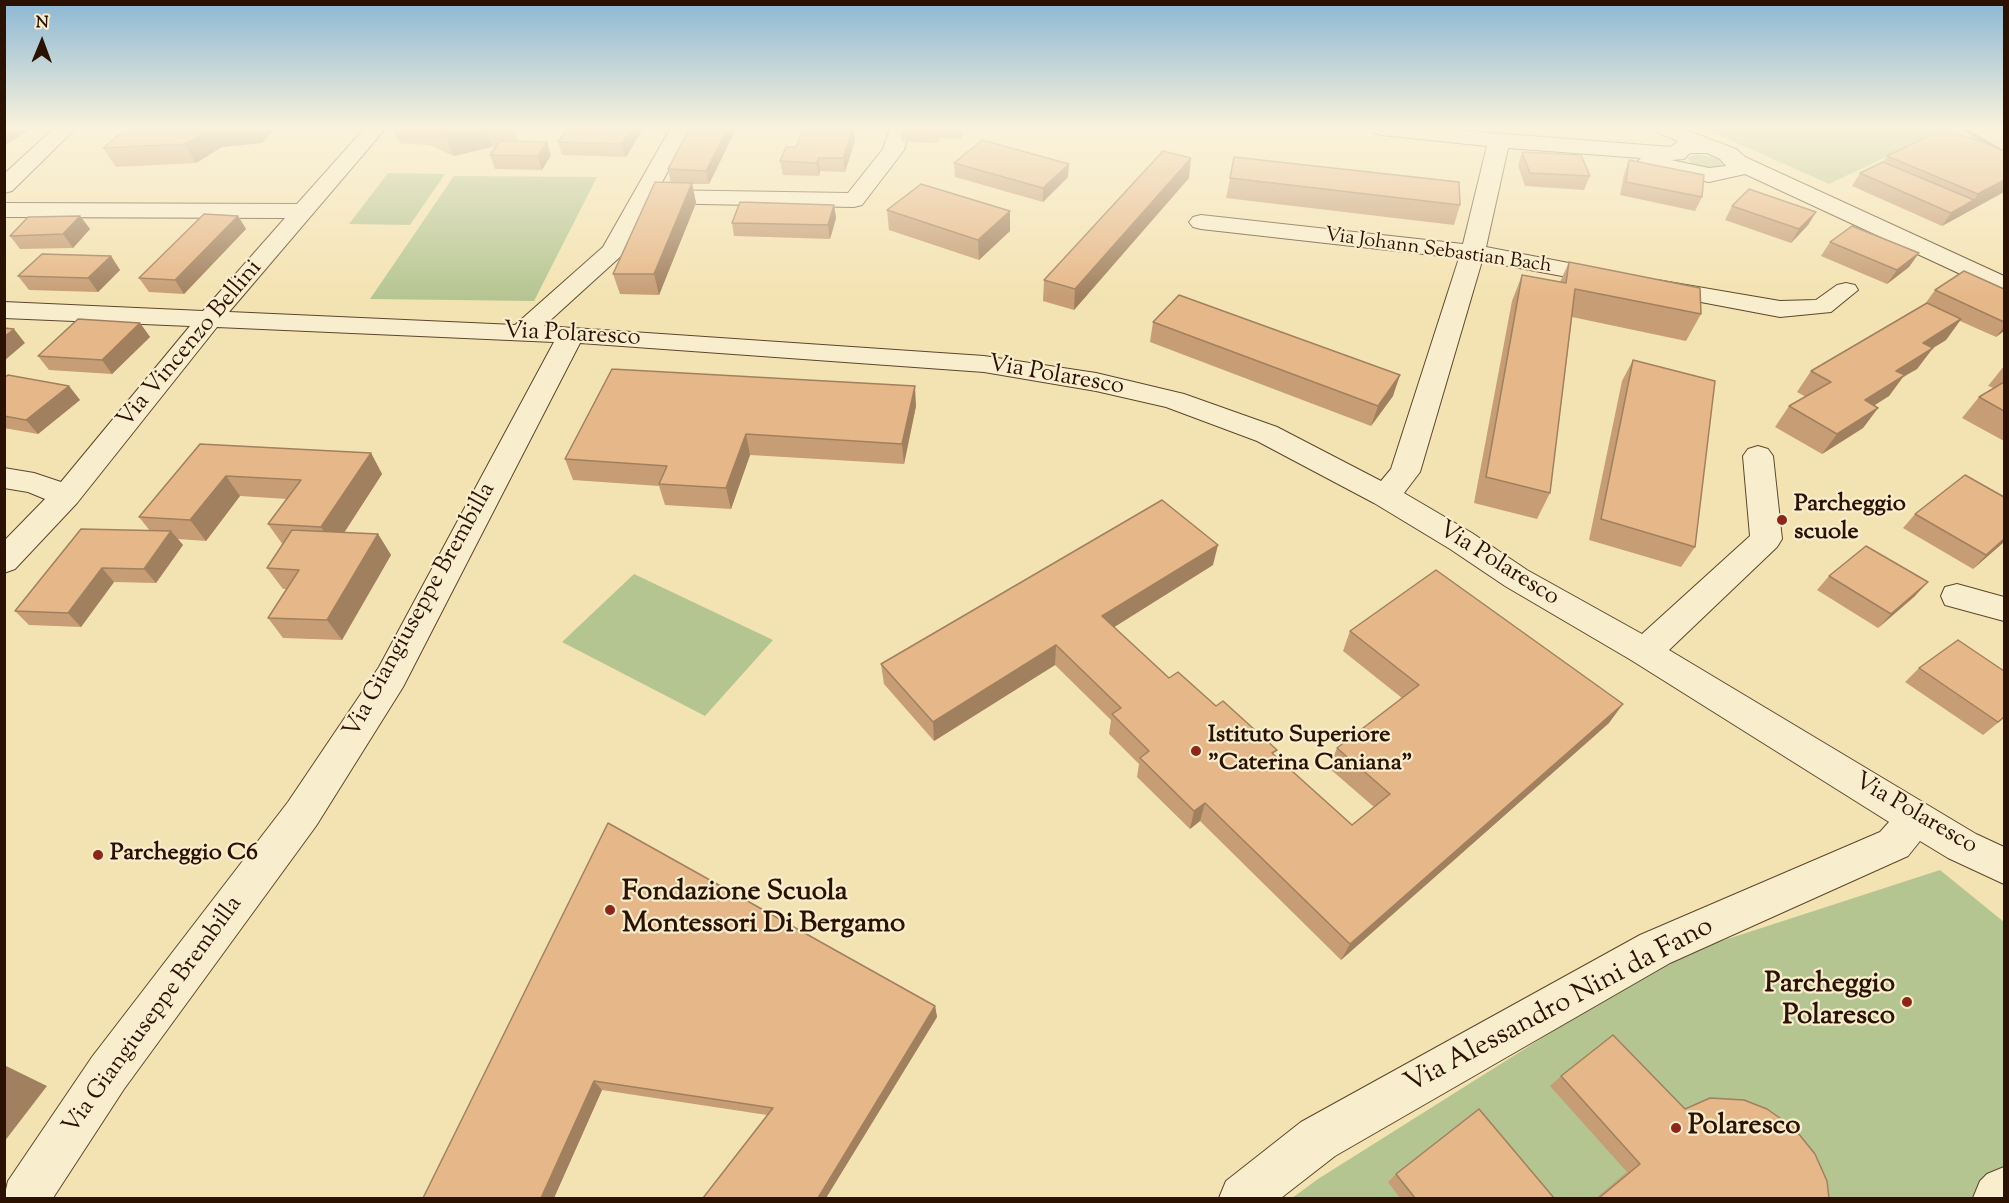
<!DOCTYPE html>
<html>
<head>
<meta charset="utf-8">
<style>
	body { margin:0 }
	#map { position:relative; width:2009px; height:1203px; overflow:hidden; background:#f4e3b2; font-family:"Sorts Mill Goudy",serif }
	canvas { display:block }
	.frame { position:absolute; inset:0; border:6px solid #2b1100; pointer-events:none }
	.north { position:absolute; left:12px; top:12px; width:60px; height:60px; -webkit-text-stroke:4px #f8edcd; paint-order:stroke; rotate:1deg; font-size:16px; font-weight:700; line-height:24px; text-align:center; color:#2b1100 }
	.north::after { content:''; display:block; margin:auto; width:21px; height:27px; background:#2b1100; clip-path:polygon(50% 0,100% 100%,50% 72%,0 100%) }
</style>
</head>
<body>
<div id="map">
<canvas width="2009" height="1203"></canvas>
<div class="frame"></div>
<div class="north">N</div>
</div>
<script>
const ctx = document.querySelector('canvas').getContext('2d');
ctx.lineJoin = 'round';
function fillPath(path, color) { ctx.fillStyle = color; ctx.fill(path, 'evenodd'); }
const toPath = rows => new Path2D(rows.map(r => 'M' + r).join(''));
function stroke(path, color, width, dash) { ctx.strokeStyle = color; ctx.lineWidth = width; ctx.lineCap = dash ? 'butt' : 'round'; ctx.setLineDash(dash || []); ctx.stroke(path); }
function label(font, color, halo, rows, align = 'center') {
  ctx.font = font + ' "Sorts Mill Goudy",serif'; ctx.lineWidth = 4.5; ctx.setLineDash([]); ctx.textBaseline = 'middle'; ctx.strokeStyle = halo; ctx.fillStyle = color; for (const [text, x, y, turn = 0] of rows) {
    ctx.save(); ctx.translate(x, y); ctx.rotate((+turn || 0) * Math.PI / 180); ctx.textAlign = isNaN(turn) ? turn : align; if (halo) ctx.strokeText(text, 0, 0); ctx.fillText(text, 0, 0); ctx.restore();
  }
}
const green = toPath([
	[1706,129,1944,129,1829,184],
	[1697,154,1719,159,1724,167,1717,170,1694,166,1687,158],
	[388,173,445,174,410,225,349,224],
	[454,176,597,177,534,301,370,299],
	[634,574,773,640,705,716,562,642],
	[1940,870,2004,922,2004,1198,1292,1198,1318,1179,1669,958]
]);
const stream = toPath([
	[1960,129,1967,129,2004,150,2004,155,1960,129]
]);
const minor = toPath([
	[53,129,75,129,12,191,4,193,4,174,53,129],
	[364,129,385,129,229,312,515,325,603,247,670,129,690,129,658,190,848,193,883,149,890,129,910,129,904,150,862,205,854,207,651,203,621,256,544,326,984,356,1096,373,1184,394,1277,427,1381,481,1391,469,1459,258,1201,229,1193,227,1189,222,1193,217,1201,215,1463,244,1487,146,1381,135,1374,133,1371,129,1441,129,1671,147,1678,141,1658,133,1655,129,1683,129,1736,149,1745,157,2004,276,2004,292,1995,290,1745,174,1709,182,1639,168,1636,163,1641,158,1508,148,1486,247,1610,271,1619,273,1622,278,1619,283,1610,285,1482,261,1420,472,1404,493,1472,533,1527,570,1642,634,1750,536,1743,456,1748,449,1758,446,1768,449,1773,456,1782,539,1777,547,1669,650,1976,834,2004,847,2004,884,1948,858,1920,841,1908,856,1670,963,1335,1156,1281,1198,1219,1198,1226,1181,1301,1122,1640,935,1880,832,1889,822,1631,660,1505,586,1450,549,1374,503,1257,441,1166,407,1096,391,984,372,580,343,403,687,316,826,124,1089,53,1198,4,1198,8,1181,92,1057,288,802,379,667,554,342,217,327,77,503,15,569,4,573,4,541,45,499,28,492,4,488,4,468,34,473,61,482,190,326,4,318,4,302,203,311,285,218,4,217,4,203,297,204,364,129],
	[1690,153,1707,153,1720,159,1726,166,1709,168,1671,160,1684,159,1690,153],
	[1657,280,1780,301,1816,300,1837,285,1846,283,1855,285,1858,290,1831,312,1780,317,1648,292,1645,287,1648,282,1657,280],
	[1957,584,2004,597,2004,621,1945,605,1941,596,1945,587,1957,584],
	[2004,1167,2004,1198,1973,1198,1980,1181,1987,1174,2004,1167]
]);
const wall = toPath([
	[126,129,262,143,222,147,196,163,116,167,103,148],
	[393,129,520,129,515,132,518,141,551,155,542,170,495,169,490,155,495,147,492,147,454,156,429,145,399,143],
	[643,129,626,157,562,155,558,142],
	[736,129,709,184,692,184,696,203,659,295,620,294,613,274,671,183,668,169],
	[901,129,964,129,962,139,938,138,938,143,902,142],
	[855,141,845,172,820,171,819,176,783,175,780,161,796,147],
	[1522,152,1590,176,1584,190,1525,186,1518,166],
	[1887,156,2004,192,1942,226,1852,186,1860,173,1883,162],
	[1629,160,1702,197,1695,211,1620,195,1624,174],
	[954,163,1068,177,1043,202,955,177],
	[1189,178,1074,310,1043,301,1044,280],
	[1230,178,1460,205,1454,225,1226,198],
	[834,205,836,218,830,239,734,236,732,223],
	[1732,206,1816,212,1808,225,1791,243,1725,220],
	[887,210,1010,231,979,260,889,230],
	[80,216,90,229,73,248,20,249,10,236],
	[238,216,246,229,184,294,149,292,139,278],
	[1830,242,1919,253,1909,267,1887,284,1821,256],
	[111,256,120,270,98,292,29,290,18,276],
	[1569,262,1701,314,1686,341,1572,317,1550,493,1537,519,1474,503,1512,301,1522,275,1560,282],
	[2004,289,2004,331,1996,337,1960,321,1946,340,1933,348,1917,369,1903,377,1889,396,1874,405,1878,408,1863,428,1822,454,1775,427,1789,406,1806,397,1797,392,1811,371,1925,304,1935,290],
	[1153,322,1393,396,1371,426,1150,342],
	[140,323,150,337,112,374,49,370,38,356],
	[1633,360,1695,547,1681,567,1589,540,1622,381],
	[2004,366,2004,441,1962,418,1979,397,1994,388,1988,386],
	[4,378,69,386,80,400,38,434,4,428],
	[916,406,904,464,750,455,731,509,665,505,659,486,573,480,565,459],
	[200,444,371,453,382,474,344,533,378,534,391,555,342,640,283,638,268,618,286,589,283,589,267,568,283,545,268,524,287,499,240,496,206,541,178,539,183,545,156,583,114,582,81,627,29,625,15,611,150,531,139,517],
	[1915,514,2004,542,1973,569,1903,528],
	[1213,565,1114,627,1169,678,1216,706,1275,756,1352,825,1374,807,1329,768,1337,748,1402,698,1343,651,1350,631,1609,723,1341,960,1200,821,1190,829,1137,777,1139,764,1109,734,1111,720,1055,665,934,741,884,684,881,664],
	[1829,576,1915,596,1878,628,1817,590],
	[1919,668,2004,671,2004,718,1983,735,1905,682],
	[608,823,935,1006,937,1017,826,1198,703,1198,767,1115,602,1090,554,1198],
	[1561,1076,1685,1109,1829,1198,1596,1198,1627,1172,1550,1086],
	[1396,1174,1554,1198,1400,1198,1388,1182]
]);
const shadedWall = toPath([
	[4,129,31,129,4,146],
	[211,129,275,129,262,143,222,147,196,163,185,144],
	[455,129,485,129,492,147,454,156,444,131],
	[513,129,520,129,515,132,520,151],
	[631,129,643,129,626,157,622,144],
	[727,129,736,129,709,184,706,171],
	[853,129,855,141,845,172,843,158],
	[937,129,938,129,938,143],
	[547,142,551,155,542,170,538,156],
	[818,158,820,171,819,176,817,163],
	[1191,158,1189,178,1074,310,1075,289],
	[1069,164,1068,177,1043,202,1043,188],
	[2004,180,2004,192,1942,226,1951,213,1974,200,1978,194],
	[692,183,696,203,659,295,654,274],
	[834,205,836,218,830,239,828,225],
	[1010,211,1010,231,979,260,978,240],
	[1816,212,1808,225,1791,243,1799,229],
	[80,216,90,229,73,248,63,234],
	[238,216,246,229,184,294,175,280],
	[1919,253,1909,267,1887,284,1897,270],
	[111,256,120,270,98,292,88,278],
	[1961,319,1946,340,1933,348,1917,369,1903,377,1889,396,1850,421,1865,400,1923,343],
	[140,323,150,337,112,374,102,360],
	[2004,327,2004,331,1996,337],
	[14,329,25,343,4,361,4,337],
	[1400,375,1393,396,1371,426,1378,406],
	[69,386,80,400,38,434,26,420],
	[915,386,916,406,904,464,902,444],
	[1878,408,1863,428,1822,454,1837,434],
	[746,434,750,455,731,509,726,488],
	[371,453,382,474,334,548,321,527],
	[226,476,240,496,206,541,190,520],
	[171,531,183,545,156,583,144,569],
	[378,534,391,555,342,640,327,620],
	[2004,539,2004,542,1973,569,1986,555],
	[1218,545,1213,565,1100,636,1102,616],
	[102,568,114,582,81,627,68,613],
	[1928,582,1915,596,1878,628,1891,614],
	[1056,645,1055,665,934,741,933,722],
	[1623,704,1609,723,1341,960,1350,944],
	[1205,803,1200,821,1190,829,1194,811],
	[935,1006,937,1017,826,1198,818,1198],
	[4,1065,47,1086,4,1142],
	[594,1081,602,1090,554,1198,541,1198]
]);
const building = toPath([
	[126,129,211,129,185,144,103,148,126,129],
	[438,129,455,129,444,131,438,129],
	[567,129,631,129,622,144,558,142,567,129],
	[689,129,727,129,706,171,668,169,689,129],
	[803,129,853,129,843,158,818,158,817,163,780,161,786,147,796,147,803,129],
	[902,129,937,129,937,130,902,129],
	[1943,129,1948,129,2004,151,2004,180,1978,194,1887,156,1943,129],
	[982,140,1069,164,1043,188,954,163,982,140],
	[500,141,547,142,538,156,490,155,500,141],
	[1163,151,1191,158,1075,289,1044,280,1163,151],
	[1522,152,1581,155,1590,176,1530,173,1522,152],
	[1234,157,1459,182,1460,205,1230,178,1234,157],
	[1629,160,1704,175,1702,197,1626,182,1629,160],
	[1883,162,1974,200,1951,213,1860,173,1883,162],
	[655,182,692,183,654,274,613,274,655,182],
	[921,184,1010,211,978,240,887,210,921,184],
	[1749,189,1816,212,1799,229,1732,206,1749,189],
	[740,202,834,205,828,225,732,223,740,202],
	[204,214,238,216,175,280,139,278,204,214],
	[80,216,63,234,10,236,28,217,80,216],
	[1852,226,1919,253,1897,270,1830,242,1852,226],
	[42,254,111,256,88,278,18,276,42,254],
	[1569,262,1700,288,1701,314,1575,289,1550,493,1486,477,1522,275,1566,283,1569,262],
	[1964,271,2004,289,2004,322,1935,290,1964,271],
	[1179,295,1400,375,1378,406,1153,322,1179,295],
	[1927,303,1961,319,1923,343,1933,348,1896,371,1905,375,1865,400,1878,408,1837,434,1789,406,1831,382,1811,371,1927,303],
	[78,319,140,323,102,360,38,356,78,319],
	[4,328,14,329,4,337,4,328],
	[1633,360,1715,381,1695,547,1601,519,1633,360],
	[612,369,915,386,902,444,746,434,726,488,659,484,667,466,565,459,612,369],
	[8,375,69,386,26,420,4,416,4,378,8,375],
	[2004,382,2004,411,1979,397,2004,382],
	[200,444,371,453,321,527,268,524,301,480,226,476,190,520,139,517,200,444],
	[1965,475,2004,497,2004,539,1986,555,1915,514,1965,475],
	[1162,500,1218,545,1102,616,1169,678,1178,672,1216,706,1223,701,1277,750,1272,753,1352,825,1390,794,1337,748,1419,685,1350,631,1436,570,1623,704,1350,944,1205,803,1194,811,1140,758,1149,751,1112,714,1121,708,1056,645,933,722,881,664,1162,500],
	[81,529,171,531,144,569,102,568,68,613,15,611,81,529],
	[292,530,378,534,327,620,268,618,299,570,267,568,292,530],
	[1866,546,1928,582,1891,614,1829,576,1866,546],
	[1958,640,2004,671,2004,717,1998,722,1919,668,1958,640],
	[608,823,935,1006,818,1198,703,1198,773,1108,594,1081,541,1198,423,1198,608,823],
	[1613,1035,1685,1109,1710,1098,1744,1100,1767,1109,1794,1128,1815,1154,1827,1181,1829,1198,1599,1198,1640,1164,1561,1076,1613,1035],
	[1479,1109,1554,1198,1415,1198,1396,1174,1479,1109]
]);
const markers = [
	[1782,520,6,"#8f2418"],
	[1196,751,6,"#8f2418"],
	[98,855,6,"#8f2418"],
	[610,910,6,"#8f2418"],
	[1907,1002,6,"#8f2418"],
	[1676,1128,6,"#8f2418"]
];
const farStreetnames = [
	["Via Johann Sebastian Bach",1438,252,8]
];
const streetNames = [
	["Via Polaresco",572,336,3],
	["Via Vincenzo Bellini",191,345,-50],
	["Via Polaresco",1056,377,10],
	["Via Polaresco",1498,565,32],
	["Via Giangiuseppe Brembilla",421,611,-61],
	["Via Polaresco",1915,815,30],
	["Via Giangiuseppe Brembilla",154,1016,-54]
];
const poiNames = [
	["Parcheggio",1794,506],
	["scuole",1794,534],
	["Istituto Superiore",1208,737],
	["\"Caterina Caniana\"",1208,765],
	["Parcheggio C6",110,855]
];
const nearPoinames = [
	["Fondazione Scuola",622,894],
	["Montessori Di Bergamo",622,926],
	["Parcheggio",1895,986,"right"],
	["Polaresco",1895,1018,"right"],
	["Polaresco",1688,1128]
];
const nearStreetnames = [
	["Via Alessandro Nini da Fano",1560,1007,-28]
];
fillPath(green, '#b5c592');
fillPath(stream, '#72776e');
stroke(minor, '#5d462c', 2);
fillPath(minor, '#f8edcd');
fillPath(wall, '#c69d75');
fillPath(shadedWall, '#a1805f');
fillPath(building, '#e6b788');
stroke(building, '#a1805f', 1.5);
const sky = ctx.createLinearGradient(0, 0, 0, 297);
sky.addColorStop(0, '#8bb7d4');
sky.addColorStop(0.43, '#faf2dc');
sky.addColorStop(1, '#faf2dc00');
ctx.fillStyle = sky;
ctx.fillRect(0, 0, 2009, 297);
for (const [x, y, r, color] of markers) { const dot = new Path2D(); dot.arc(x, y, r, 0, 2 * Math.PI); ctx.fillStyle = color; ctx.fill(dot); stroke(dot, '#f8edcd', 2); }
label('20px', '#2b1100', '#f8edcd', farStreetnames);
label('24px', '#2b1100', '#f8edcd', streetNames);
label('bold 24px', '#2b1100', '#f8edcd', poiNames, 'left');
label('bold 28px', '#2b1100', '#f8edcd', nearPoinames, 'left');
label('28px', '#2b1100', '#f8edcd', nearStreetnames);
</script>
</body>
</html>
